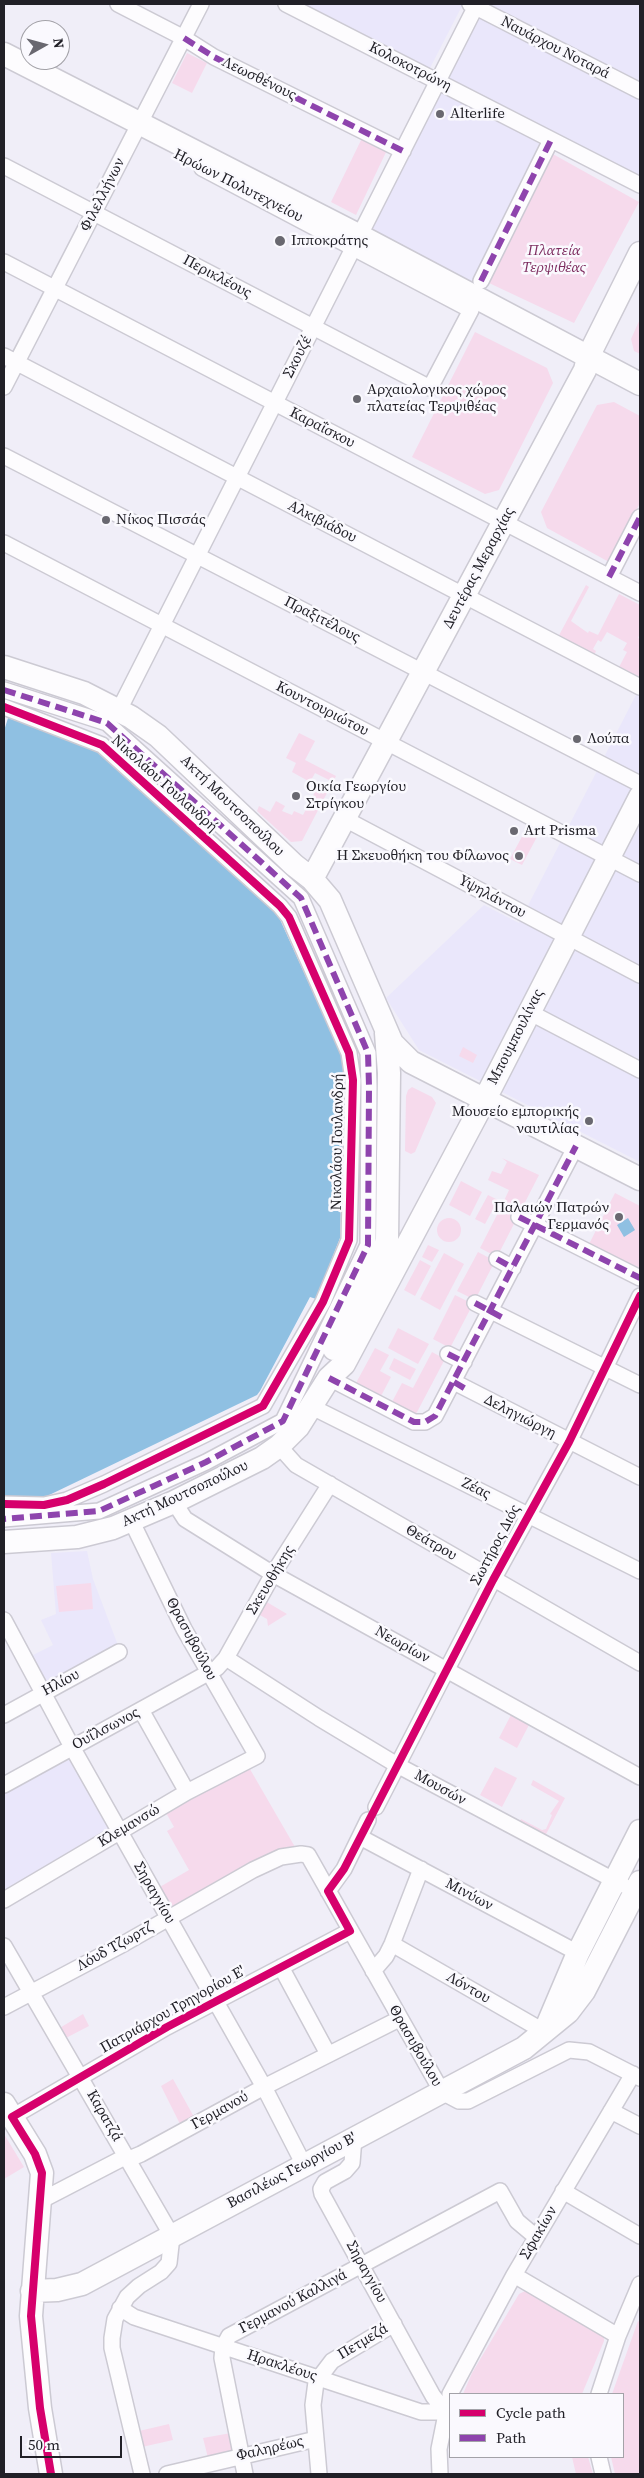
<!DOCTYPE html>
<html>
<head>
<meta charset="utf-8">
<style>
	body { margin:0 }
	#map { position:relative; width:644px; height:2478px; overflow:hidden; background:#f0eef8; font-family:"Source Serif 4",serif }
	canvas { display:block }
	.frame { position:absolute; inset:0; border:5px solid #212027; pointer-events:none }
	.legend { position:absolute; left:449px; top:2393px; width:175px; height:65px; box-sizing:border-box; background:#faf9fe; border:1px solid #a3a2a8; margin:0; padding:6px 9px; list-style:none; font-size:15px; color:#212027 }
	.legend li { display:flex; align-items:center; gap:10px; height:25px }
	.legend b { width:25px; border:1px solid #a3a2a8 }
	.north { position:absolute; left:20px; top:20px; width:50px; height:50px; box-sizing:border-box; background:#faf9fe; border:1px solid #a3a2a8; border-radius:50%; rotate:83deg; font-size:14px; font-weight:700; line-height:20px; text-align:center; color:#212027 }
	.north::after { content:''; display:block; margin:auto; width:18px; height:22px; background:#696870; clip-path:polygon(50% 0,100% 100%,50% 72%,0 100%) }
	.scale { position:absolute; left:20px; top:2436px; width:102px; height:22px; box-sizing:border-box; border:2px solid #212027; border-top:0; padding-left:6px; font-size:15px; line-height:18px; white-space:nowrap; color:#212027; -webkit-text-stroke:4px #faf9fe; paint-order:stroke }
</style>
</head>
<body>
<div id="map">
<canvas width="644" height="2478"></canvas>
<div class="frame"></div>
<ul class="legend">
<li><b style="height:6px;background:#d6006c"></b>Cycle path</li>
<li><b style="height:6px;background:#8e44ad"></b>Path</li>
</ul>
<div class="north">N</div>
<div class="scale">50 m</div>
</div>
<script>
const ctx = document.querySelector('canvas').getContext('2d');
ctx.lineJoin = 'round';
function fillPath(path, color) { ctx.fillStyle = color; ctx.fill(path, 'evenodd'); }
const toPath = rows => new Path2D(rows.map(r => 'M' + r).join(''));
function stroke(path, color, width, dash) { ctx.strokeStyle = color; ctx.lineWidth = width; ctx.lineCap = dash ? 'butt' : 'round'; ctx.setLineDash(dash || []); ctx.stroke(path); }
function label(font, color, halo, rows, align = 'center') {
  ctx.font = font + ' "Source Serif 4",serif'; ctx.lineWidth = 5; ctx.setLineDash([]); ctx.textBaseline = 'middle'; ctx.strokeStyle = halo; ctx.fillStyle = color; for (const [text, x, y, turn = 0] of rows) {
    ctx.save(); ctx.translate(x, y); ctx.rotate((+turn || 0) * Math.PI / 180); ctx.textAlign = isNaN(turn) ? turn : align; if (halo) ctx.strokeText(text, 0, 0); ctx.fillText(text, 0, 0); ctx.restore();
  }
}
const built = toPath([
	[299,4,463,4,429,70],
	[476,4,640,4,640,181,547,133,473,284,365,230],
	[640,687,640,1162,419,1050,386,998,484,905,519,923],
	[87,1551,93,1579,119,1648,46,1687,31,1656,53,1645,41,1620,56,1614,51,1553],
	[70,1754,113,1830,4,1893,4,1791]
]);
const green = toPath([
	[187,53,207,63,192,93,172,83],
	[363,136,388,148,356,215,331,202],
	[551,153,639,202,574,323,489,283],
	[640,319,640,354,634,351,631,339],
	[475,332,547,368,553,383,499,490,485,494,412,457],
	[614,402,640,416,640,503,609,562,547,528,541,512,597,405],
	[586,585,589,587,571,621,588,633,589,631,598,635,619,594,640,605,640,633,638,638,640,639,640,679,617,671,627,652,623,650,627,643,607,632,601,642,598,640,593,649,596,651,593,658,557,639],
	[299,733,315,741,305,760,336,776,333,782,315,773,310,782,292,772,296,763,286,758],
	[318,786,328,791,302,841,291,842,257,811,259,806,270,812,276,801,285,806,282,811,292,815,294,811,303,815],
	[526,829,538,835,522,865,510,859],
	[463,1047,477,1055,473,1063,459,1056],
	[412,1087,432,1097,436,1103,415,1152,411,1154,405,1151,406,1096,408,1090],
	[502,1158,539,1175,519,1214,502,1205,509,1190,488,1180,492,1171,501,1174,507,1162],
	[461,1181,482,1192,470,1216,449,1205],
	[615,1193,640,1206,640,1269,638,1274,588,1246],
	[488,1195,498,1200,485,1224,475,1219],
	[500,1209,517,1218,497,1257,480,1248],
	'437 1230a12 12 0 1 1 24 0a12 12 0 1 1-24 0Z',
	[428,1245,439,1250,432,1262,422,1257],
	[478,1252,495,1261,475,1300,457,1291],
	[444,1253,464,1264,440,1310,420,1299],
	[420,1260,431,1266,415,1296,404,1290],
	[455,1295,473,1304,450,1348,433,1339],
	[398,1328,429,1344,418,1364,388,1348],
	[375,1348,389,1355,380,1371,391,1377,381,1396,356,1383],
	[432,1352,445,1359,416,1414,392,1402,402,1383,413,1388],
	[394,1358,416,1369,410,1380,389,1369],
	[91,1583,93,1609,59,1612,56,1586],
	[265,1601,287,1614,268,1626,267,1619,258,1614],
	[512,1713,530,1723,517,1748,499,1738],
	[247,1764,295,1847,249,1864,169,1908,158,1888,189,1870,167,1831,174,1827,165,1811],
	[495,1767,517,1778,502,1807,480,1795],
	[533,1780,565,1798,544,1838,519,1824,521,1819,542,1830,546,1829,552,1815,550,1814,559,1801,531,1785],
	[83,2014,89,2026,64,2039,58,2029],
	[173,2079,194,2117,180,2124,161,2086],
	[4,2134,24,2167,4,2179],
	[527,2290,604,2335,604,2341,582,2394,463,2394,472,2373,519,2294],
	[638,2321,640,2322,640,2474,615,2474,611,2457,623,2457,623,2394,612,2394],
	[169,2424,173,2440,142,2447,139,2431],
	[231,2433,234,2452,208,2458,203,2438],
	[572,2457,588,2457,593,2474,576,2474]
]);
const water = toPath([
	[8,718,88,745,102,753,278,915,343,1059,344,1070,340,1238,316,1299,310,1297,260,1391,257,1395,43,1498,4,1497,4,731],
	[628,1218,635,1230,624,1237,617,1225]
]);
const street = toPath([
	[118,4,184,38,214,57,403,151],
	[286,4,640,185],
	[470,4,640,91],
	[4,166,430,388,471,310,202,168],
	[4,262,640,593],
	[481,281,551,140],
	[4,356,640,687],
	[4,387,201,4],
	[4,456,640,784],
	[4,543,640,874],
	[609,577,640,517],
	[4,690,107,723,301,898,368,1053,369,1086,368,1245,283,1421,206,1462,99,1511,4,1519],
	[4,707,102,745,280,906,289,917,349,1053,353,1080,349,1240,323,1302,263,1406,104,1484,67,1500,44,1505,4,1504],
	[119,710,477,4],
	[345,819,640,975],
	[529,1012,640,1070],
	[519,1217,640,1278],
	[497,1259,513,1268],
	[475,1303,640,1385],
	[448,1354,464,1362],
	[329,1378,414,1422,425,1422,435,1416,576,1146],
	[454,1382,640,1477],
	[312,1407,640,1571],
	[279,1446,296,1465,640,1663],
	[174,1502,185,1519,273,1574,640,1777],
	[4,1620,72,1747,264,2087,304,2165],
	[226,1658,319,1718,397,1765,623,1885],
	[141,1710,187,1792],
	[4,1715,119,1652],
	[4,1785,217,1668,226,1658,273,1574,330,1484],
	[376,1807,493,1580,569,1442,640,1296],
	[360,1837,578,1953],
	[328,1891,344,1869,368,1820],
	[4,1900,187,1792,257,1756,184,1629,131,1520],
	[392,1944,545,2032],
	[4,1946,172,2236,169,2263,161,2272,139,2286,127,2297,115,2319,112,2338,112,2348,142,2474],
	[281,1967,328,2054],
	[373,1971,386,1956,392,1944,421,1869],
	[4,2007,125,1943,253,1870,281,1857,301,1854,308,1855,442,2092,459,2101,468,2101,569,2050,589,2052,640,2078],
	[611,2111,640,2126],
	[12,2117,167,2027,350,1931],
	[354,2138,352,2163,345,2171,325,2182,321,2189,322,2194,433,2396,446,2412],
	[563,2191,640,2236],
	[40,2201,121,2159,129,2159,141,2154,264,2087,399,2019],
	[514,2275,618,2336],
	[120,2308,134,2317,421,2412,446,2412],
	[450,2394,514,2275,633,2074],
	[599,2394,618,2336,640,2284],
	[599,2457,603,2474],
	[167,2474,316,2439],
	[245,2474,222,2358,223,2347,229,2336,500,2191,517,2221,536,2237],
	[319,2474,313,2405,316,2382,332,2361,394,2324],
	[440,2474,439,2449,448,2404]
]);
const secondary = toPath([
	[4,54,360,236,640,384],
	[4,667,84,693,131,717,158,736,294,865,312,879,330,900,392,1043,411,1062,640,1179],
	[312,879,585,370,588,357,640,253],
	[334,1349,382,1256,387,1240,389,1073,386,1033],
	[4,1542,77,1537,113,1528,174,1502,262,1458,279,1446,298,1427,329,1378,344,1364,485,1099,640,797],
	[547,2026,578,1953,640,1831],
	[4,2104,35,2154,42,2173,31,2316,40,2408,51,2474],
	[32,2291,57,2290,82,2284,524,2048,568,2012,584,1991,640,1882]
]);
const quiet = toPath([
	[184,38,214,57,403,151],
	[481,281,551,140],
	[609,577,640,517],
	[4,690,107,723,301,898,368,1053,369,1086,368,1245,283,1421,206,1462,99,1511,4,1519],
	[519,1217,640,1278],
	[497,1259,513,1268],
	[475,1303,505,1319],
	[448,1354,464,1362],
	[329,1378,414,1422,425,1422,435,1416,576,1146],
	[454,1382,469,1391]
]);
const cycleway = toPath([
	[4,707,102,745,280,906,289,917,349,1053,353,1080,349,1240,323,1302,263,1406,104,1484,67,1500,44,1505,4,1504],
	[51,2474,40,2408,31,2316,42,2173,35,2154,12,2117,167,2027,350,1931,328,1891,344,1869,493,1580,569,1442,640,1296]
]);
const markers = [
	[440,114,5,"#696870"],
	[280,241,6,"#696870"],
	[357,399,5,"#696870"],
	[106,520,5,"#696870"],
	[577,739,5,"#696870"],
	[296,796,5,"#696870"],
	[514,831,5,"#696870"],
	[519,856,5,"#696870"],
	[589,1121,5,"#696870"],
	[619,1217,5,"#696870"]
];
const streetNames = [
	["Ναυάρχου Νοταρά",555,48,27],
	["Κολοκοτρώνη",410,67,27],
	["Λεωσθένους",259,79,26],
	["Ηρώων Πολυτεχνείου",238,186,27],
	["Φιλελλήνων",103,195,-63],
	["Περικλέους",217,277,28],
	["Σκουζέ",298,357,-63],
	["Καραΐσκου",322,428,27],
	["Αλκιβιάδου",322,522,27],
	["Δευτέρας Μεραρχίας",479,568,-62],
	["Πραξιτέλους",322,620,27],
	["Κουντουριώτου",322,709,27],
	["Νικολάου Γουλανδρή",164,784,42],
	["Ακτή Μουτσοπούλου",232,806,44],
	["Υψηλάντου",492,897,28],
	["Μπουμπουλίνας",516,1037,-63],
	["Νικολάου Γουλανδρή",338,1142,-89],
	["Δεληγιώργη",520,1417,27],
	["Ζέας",476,1489,26],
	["Ακτή Μουτσοπούλου",185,1494,-25],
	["Θεάτρου",431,1543,30],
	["Σωτήρος Διός",496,1545,-62],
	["Σκευοθήκης",271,1580,-59],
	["Θρασυβούλου",191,1639,62],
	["Νεωρίων",402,1645,29],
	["Ηλίου",61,1683,-28],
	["Ουΐλσωνος",106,1729,-28],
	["Μουσών",440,1788,29],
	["Κλεμανσώ",129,1826,-31],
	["Σηραγγίου",154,1893,60],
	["Μινύων",469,1895,28],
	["Λόυδ Τζωρτζ",115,1947,-29],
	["Λόντου",468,1988,30],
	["Πατριάρχου Γρηγορίου Ε'",173,2010,-29],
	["Θρασυβούλου",415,2046,60],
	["Γερμανού",220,2111,-29],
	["Καρατζά",104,2116,60],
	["Βασιλέως Γεωργίου Β'",292,2171,-28],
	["Σφακίων",539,2233,-60],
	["Σηραγγίου",366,2272,61],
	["Γερμανού Καλλιγά",293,2302,-28],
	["Πετμεζά",363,2342,-31],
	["Ηρακλέους",282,2366,18],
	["Φαληρέως",270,2449,-13]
];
const poiNames = [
	["Alterlife",450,114],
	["Ιπποκράτης",291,241],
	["Αρχαιολογικος χώρος",367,390],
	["πλατείας Τερψιθέας",367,407],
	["Νίκος Πισσάς",116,520],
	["Λούπα",587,739],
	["Οικία Γεωργίου",306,787],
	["Στρίγκου",306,804],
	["Art Prisma",524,831],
	["Η Σκευοθήκη του Φίλωνος",509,856,"right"],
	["Μουσείο εμπορικής",579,1112,"right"],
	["ναυτιλίας",579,1129,"right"],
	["Παλαιών Πατρών",609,1208,"right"],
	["Γερμανός",609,1225,"right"]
];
const parkNames = [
	["Πλατεία",554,251],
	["Τερψιθέας",554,268]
];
fillPath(built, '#eae7fb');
fillPath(green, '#f6daec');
fillPath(water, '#8fc0e2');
stroke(street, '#cccad3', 18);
stroke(secondary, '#cccad3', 25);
stroke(street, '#fdfcfe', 15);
stroke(secondary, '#fdfcfe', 22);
stroke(quiet, '#8e44ad', 6, [12, 6]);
stroke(cycleway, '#d6006c', 8);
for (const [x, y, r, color] of markers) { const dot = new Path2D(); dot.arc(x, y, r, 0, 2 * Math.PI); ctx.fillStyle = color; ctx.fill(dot); stroke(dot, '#faf9fe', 2); }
label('15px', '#212027', '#faf9fe', streetNames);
label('15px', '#212027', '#faf9fe', poiNames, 'left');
label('italic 15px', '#7e2d60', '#faf9fe', parkNames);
</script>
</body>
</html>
